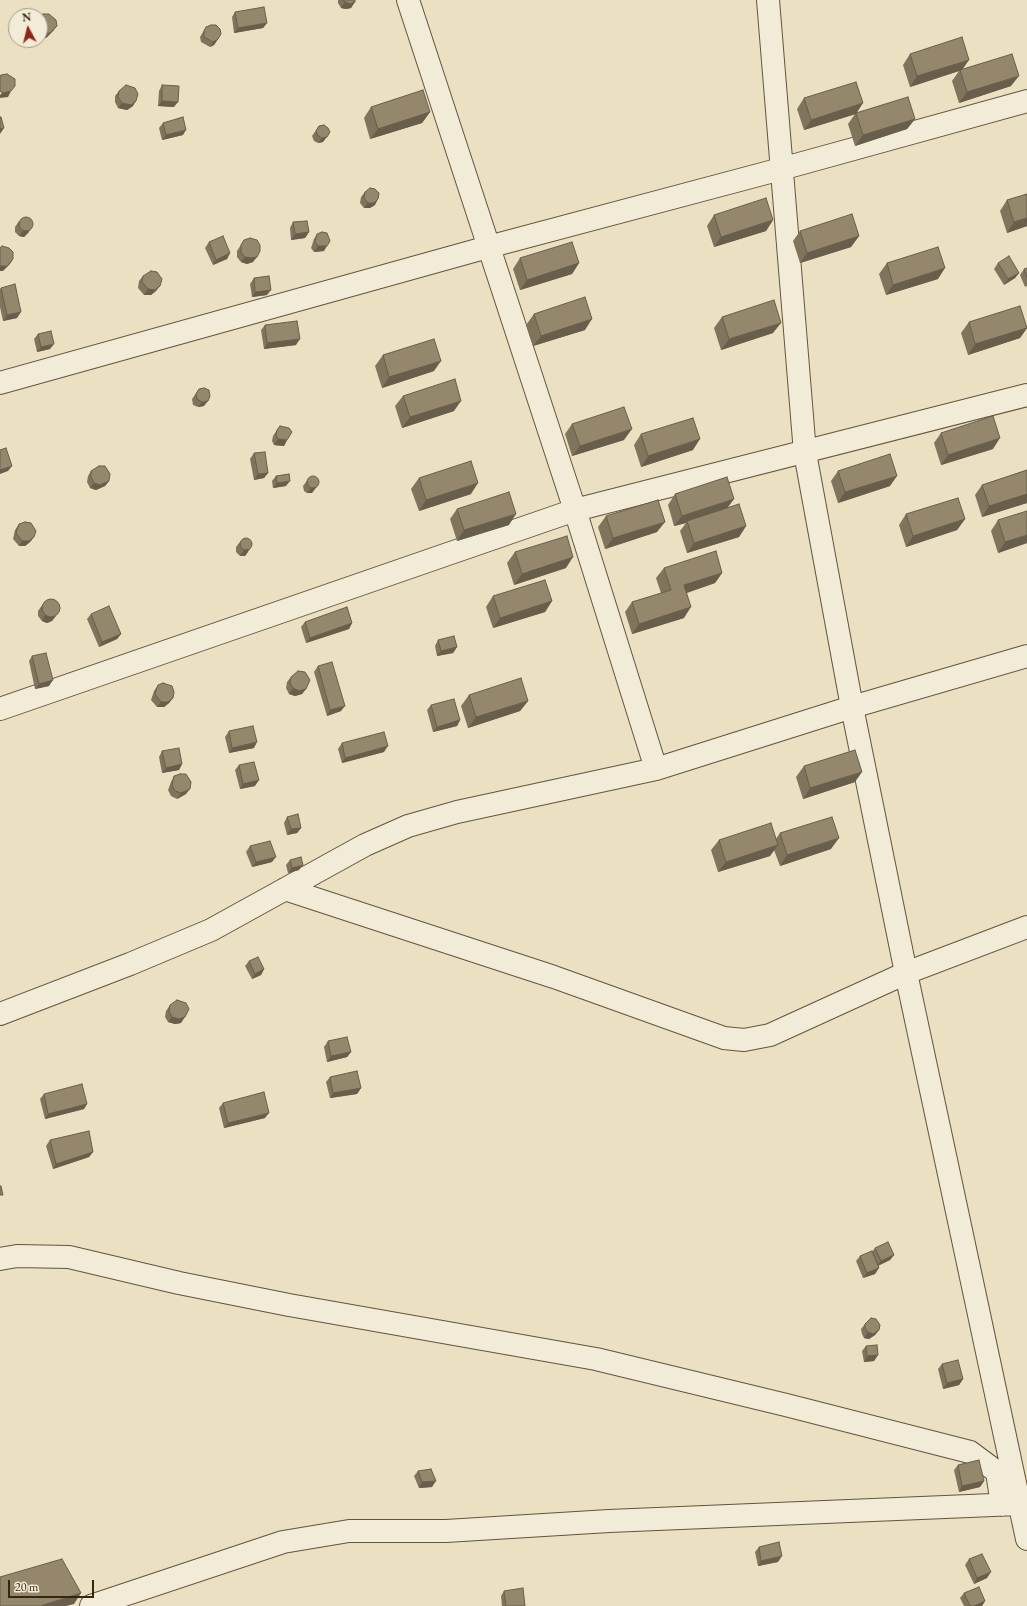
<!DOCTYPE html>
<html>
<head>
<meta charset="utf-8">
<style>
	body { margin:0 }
	#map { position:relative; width:1027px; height:1606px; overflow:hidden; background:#ebe0c1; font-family:"EB Garamond",serif }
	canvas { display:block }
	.north { position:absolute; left:8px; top:8px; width:40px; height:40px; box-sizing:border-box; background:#f2ebd7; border:1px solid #a79c87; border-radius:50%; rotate:353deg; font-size:11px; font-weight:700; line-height:16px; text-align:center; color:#37260e }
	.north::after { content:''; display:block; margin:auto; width:14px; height:18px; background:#8f2418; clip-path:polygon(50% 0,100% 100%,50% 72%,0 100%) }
	.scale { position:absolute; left:8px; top:1580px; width:86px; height:18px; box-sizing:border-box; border:2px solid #37260e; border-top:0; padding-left:5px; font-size:12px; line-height:14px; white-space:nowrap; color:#37260e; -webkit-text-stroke:3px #f2ebd7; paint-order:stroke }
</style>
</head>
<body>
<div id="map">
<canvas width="1027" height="1606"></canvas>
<div class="north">N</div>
<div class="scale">20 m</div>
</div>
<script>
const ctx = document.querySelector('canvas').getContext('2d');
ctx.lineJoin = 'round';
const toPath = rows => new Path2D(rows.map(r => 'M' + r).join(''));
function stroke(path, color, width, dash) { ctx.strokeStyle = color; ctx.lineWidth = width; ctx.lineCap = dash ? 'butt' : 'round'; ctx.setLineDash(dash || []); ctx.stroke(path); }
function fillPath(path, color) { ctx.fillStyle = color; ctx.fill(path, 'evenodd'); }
const minor = toPath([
	[408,0,575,510,656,769,852,707,1027,656],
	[768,0,805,453,852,707,906,973,1027,1539],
	[0,383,488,247,781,169,1027,101],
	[0,709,575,510,1027,395],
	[285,889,554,977,724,1038,744,1040,770,1035,906,973,1027,927],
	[0,1014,130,964,211,930,365,845,408,826,457,812,656,769],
	[0,1259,17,1256,69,1257,179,1283,289,1305,596,1359,786,1405,970,1452,997,1472,1002,1505],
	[91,1606,283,1542,349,1531,446,1531,609,1521,1017,1504]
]);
const wall = toPath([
	[338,0,355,0,351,8,346,9,341,8,338,3],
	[235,12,267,23,263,28,234,33,232,17],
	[40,17,57,26,53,31,46,38,40,38],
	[206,27,218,39,214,45,210,47,201,42,200,37],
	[910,54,962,70,1011,86,959,103,952,81,959,71,910,87,903,65],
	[162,85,174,107,158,106,159,91],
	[119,91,133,106,127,110,118,108,115,102,115,96],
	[804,98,856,113,915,119,907,129,855,146,848,124,855,114,804,130,797,109],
	[371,107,430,112,422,123,370,139,364,118],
	[163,123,183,135,162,140,159,128],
	[324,125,323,142,318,143,314,141,312,136,319,126],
	[365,192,375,205,370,208,364,208,360,203,361,197],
	[1027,194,1027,226,1007,233,1000,211,1007,200],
	[714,215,773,220,766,231,714,247,707,226],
	[19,221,32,227,28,233,24,237,19,236,15,232,15,227],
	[293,222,309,232,305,238,291,240,290,228],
	[800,231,859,236,851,247,800,263,793,241],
	[317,234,324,251,314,252,311,248,314,239],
	[244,240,253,262,247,264,241,262,237,257,237,251],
	[209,242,230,253,227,259,213,265,205,248],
	[520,258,579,263,572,274,520,290,513,269],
	[887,263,938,279,886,295,879,274],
	[998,263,1019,273,1015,278,1004,285,994,269],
	[1027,268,1027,286,1025,287,1020,275,1024,269],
	[143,276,156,291,151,295,144,295,138,288,139,281],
	[254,278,267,295,252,297,250,284],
	[1,288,17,318,3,321,0,307,0,289],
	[534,314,585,330,533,346,526,325],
	[722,317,773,333,721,350,714,328],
	[969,322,1027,328,1020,338,968,355,961,333],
	[265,325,296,345,264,349,261,330],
	[38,334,50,349,37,352,34,339],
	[383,355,434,371,382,388,375,366],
	[199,389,204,406,198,407,193,405,192,399],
	[403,396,454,411,402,428,395,406],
	[572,424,624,440,572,456,565,434],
	[277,430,287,440,284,446,274,445,272,441,273,436],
	[941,433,993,449,941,465,934,443],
	[641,434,693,450,641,467,634,445],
	[254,453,268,473,264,478,254,480,250,459],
	[1027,470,1027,503,982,517,975,495,982,485],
	[91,471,109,481,105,486,96,490,90,488,87,482,88,476],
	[838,471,890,486,838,503,831,481],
	[276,476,286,486,273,488,272,481],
	[310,477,312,493,307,493,304,491,303,486],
	[419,478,471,494,419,511,411,489],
	[675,494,728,508,746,526,739,537,687,553,680,531,686,523,674,526,668,505],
	[457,509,509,525,457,541,450,519],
	[906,514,965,519,957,530,906,547,899,525],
	[606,516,657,532,605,549,598,527],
	[998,520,1027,543,998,553,991,531],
	[19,524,34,537,30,542,25,546,19,546,13,539,15,530],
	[240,542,248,552,245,556,240,556,236,552,236,547],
	[515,552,566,568,514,585,507,563],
	[664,568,722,573,715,583,687,593,684,618,632,634,625,612,632,602,661,593,656,578],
	[493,596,552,601,545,612,493,628,486,607],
	[45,601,52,621,47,623,42,621,38,616,38,611],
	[91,614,121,634,117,639,99,647,87,619],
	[305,622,352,623,349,629,306,643,301,627],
	[438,640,457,647,453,653,437,656,435,646],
	[32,656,49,686,35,689,29,661],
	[318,666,341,711,327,716,314,672],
	[291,677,306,689,302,694,295,696,289,694,286,688,287,682],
	[158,685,173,698,169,703,164,707,157,707,151,700,154,691],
	[469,695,528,701,520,711,468,728,461,706],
	[431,705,460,720,457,726,433,732,427,710],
	[229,731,254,748,229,753,225,737],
	[342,743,384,752,342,763,338,749],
	[162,751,182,764,179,770,162,773,159,757],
	[239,765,255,786,240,789,235,770],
	[804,766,855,782,803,799,796,777],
	[174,776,186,794,177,799,171,796,168,790,171,782],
	[287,817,301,828,297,833,287,835,284,823],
	[780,833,831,849,780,866,774,850,770,856,718,872,711,850,719,840,776,839],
	[250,846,272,862,252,867,246,852],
	[290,860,299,870,288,873,286,865],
	[249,961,264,969,261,975,252,979,245,966],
	[170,1005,181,1023,175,1024,168,1022,165,1017,166,1011],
	[328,1041,351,1052,347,1057,327,1062,324,1047],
	[330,1077,361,1088,357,1094,330,1098,326,1082],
	[44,1094,87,1104,84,1109,45,1119,40,1099],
	[223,1103,265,1118,224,1128,219,1108],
	[50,1140,93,1152,89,1157,53,1169,46,1146],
	[875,1248,894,1255,890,1260,878,1266,875,1274,863,1278,856,1261,860,1256,872,1252],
	[865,1324,879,1330,875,1335,869,1339,864,1338,862,1334,861,1329],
	[866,1346,878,1355,874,1361,864,1362,862,1351],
	[942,1364,963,1379,959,1385,943,1389,938,1369],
	[958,1465,984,1481,980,1487,959,1492,954,1470],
	[418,1471,432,1487,419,1488,414,1476],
	[759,1547,778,1562,758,1566,755,1552],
	[969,1559,987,1578,974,1584,965,1565],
	[504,1591,525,1606,502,1606,501,1596],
	[964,1593,985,1601,982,1606,964,1606,960,1598]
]);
const shadedWall = toPath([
	[345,2,355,2,351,8,346,9,341,8],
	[267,23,263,28,234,33,238,28],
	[57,26,53,31,46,38,40,38,43,33],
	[218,39,214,45,210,47,213,42],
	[969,60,962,70,910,87,917,76],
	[1019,76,1011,86,959,103,967,92],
	[11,91,8,97,0,98,0,95,2,93],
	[136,101,133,106,127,110,118,108,122,103],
	[162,101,178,102,174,107,158,106],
	[863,103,856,114,804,130,811,120],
	[430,112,422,123,370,139,378,129],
	[915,119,907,129,855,146,863,135],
	[4,128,0,134,0,129],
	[186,130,183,135,162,140,166,135],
	[327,137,323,142,318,143,322,138],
	[378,199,375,205,370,208,364,208,368,203],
	[1027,218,1027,226,1007,233,1014,222],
	[773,220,766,231,714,247,721,237],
	[32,227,28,233,24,237,19,236,23,231],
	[309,232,305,238,291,240,295,234],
	[859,236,851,247,800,263,807,253],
	[318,246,327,246,324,251,314,252],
	[230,253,227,259,213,265,216,260],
	[245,257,257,257,253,262,247,264,241,262],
	[13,259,10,264,3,271,0,271,0,266],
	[579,263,572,274,520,290,527,280],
	[945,268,938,279,886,295,893,285],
	[1019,273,1015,278,1004,285,1008,279],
	[160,286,156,291,151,295,144,295,148,289],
	[271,290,267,295,252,297,255,292],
	[21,312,17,318,3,321,7,315],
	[592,319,585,330,533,346,541,336],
	[781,323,773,333,721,350,729,339],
	[1027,328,1020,338,968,355,975,344],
	[300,339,296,345,264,349,267,343],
	[54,344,50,349,37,352,41,347],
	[441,361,434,371,382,388,389,377],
	[208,401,204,406,198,407,202,402],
	[461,401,454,411,402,428,410,417],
	[632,429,624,440,572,456,580,446],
	[1000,438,993,449,941,465,948,455],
	[278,439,287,440,284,446,274,445],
	[700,439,693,450,641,467,648,456],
	[12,466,8,471,0,474,0,470],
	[268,473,264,478,254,480,258,474],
	[897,476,890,486,838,503,845,492],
	[109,481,105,486,96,490,90,488,94,483],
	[290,481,286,486,273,488,277,483],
	[478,483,471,494,419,511,426,500],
	[319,484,312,493,307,493,311,488],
	[1027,494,1027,503,982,517,989,506],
	[734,499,726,510,687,521,686,523,674,526,682,516],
	[516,514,509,525,457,541,464,530],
	[965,519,957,530,906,547,913,536],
	[665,522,657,532,605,549,613,538],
	[746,526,739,537,687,553,694,543],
	[1027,535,1027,543,998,553,1005,542],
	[34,537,30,542,25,546,19,546,22,541],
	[252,546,245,556,240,556,244,550],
	[573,557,566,568,514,585,522,574],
	[722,573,715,583,677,596,684,585],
	[552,601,545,612,493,628,500,618],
	[691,607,684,618,632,634,639,624],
	[45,615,56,616,52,621,47,623,42,621],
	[352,623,349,629,306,643,310,638],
	[121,634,117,639,99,647,102,642],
	[457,647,453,653,437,656,441,651],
	[53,680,49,686,35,689,39,684],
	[293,688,306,689,302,694,295,696,289,694],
	[173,698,169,703,164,707,157,707,161,702],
	[528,701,520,711,468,728,476,717],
	[345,706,341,711,327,716,330,710],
	[460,720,457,726,433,732,437,727],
	[257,742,254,748,229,753,232,748],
	[388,746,384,752,342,763,345,758],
	[182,764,179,770,162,773,166,768],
	[862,772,855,782,803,799,810,788],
	[259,780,255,786,240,789,243,784],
	[190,789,186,794,177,799,181,793],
	[301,828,297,833,287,835,291,829],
	[839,838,831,849,780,866,787,855],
	[778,845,770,856,718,872,726,862],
	[276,857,272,862,252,867,256,862],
	[303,865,299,870,288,873,292,868],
	[264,969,261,975,252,979,255,974],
	[172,1017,185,1017,181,1023,175,1024,168,1022],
	[351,1052,347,1057,327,1062,331,1056],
	[361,1088,357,1094,330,1098,333,1093],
	[87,1104,84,1109,45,1119,48,1114],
	[269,1113,265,1118,224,1128,228,1123],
	[93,1152,89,1157,53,1169,56,1164],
	[894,1255,890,1260,877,1266,881,1261],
	[879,1268,875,1274,863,1278,867,1273],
	[879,1330,875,1335,869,1339,864,1338,868,1332],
	[878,1355,874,1361,864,1362,867,1356],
	[963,1379,959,1385,943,1389,947,1383],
	[436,1481,432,1487,419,1488,422,1482],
	[984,1481,980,1487,959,1492,962,1486],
	[782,1556,778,1562,758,1566,761,1561],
	[991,1572,987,1578,974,1584,977,1578],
	[81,1593,74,1604,66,1606,40,1606],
	[985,1601,982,1606,974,1606]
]);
const building = toPath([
	[343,0,355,0,355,2,350,4,345,2,343,0],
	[264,7,267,23,238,28,235,12,264,7],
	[43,14,49,14,56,20,57,26,50,33,43,33,40,29,40,17,43,14],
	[211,25,216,25,220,29,221,34,218,39,213,42,204,37,204,31,206,27,211,25],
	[962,37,969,60,917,76,910,54,962,37],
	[1012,54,1019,76,967,92,960,70,1012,54],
	[7,74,15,79,15,86,11,91,2,93,0,91,0,76,1,75,7,74],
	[856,82,863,103,811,120,804,98,856,82],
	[126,85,135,88,138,94,136,101,131,105,122,103,118,97,119,91,126,85],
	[162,85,179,86,178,102,162,101,162,85],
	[423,90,430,112,378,129,371,107,423,90],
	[908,97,915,119,863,135,856,113,908,97],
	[0,117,1,117,4,128,0,129,0,117],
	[183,117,186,130,166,135,163,123,183,117],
	[324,125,328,128,330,132,327,137,322,138,318,136,316,131,319,126,324,125],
	[370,188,375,189,379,193,378,199,374,203,368,203,364,198,365,192,370,188],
	[1027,194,1027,218,1014,222,1007,200,1027,194],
	[766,198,773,220,721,237,714,215,766,198],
	[852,214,859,236,807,253,800,231,852,214],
	'19 224a7 7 0 1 1 14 0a7 7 0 1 1-14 0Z',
	[307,221,309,232,295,234,293,222,307,221],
	[322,232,327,233,330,241,327,246,318,246,315,242,317,234,322,232],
	[223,236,230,253,216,260,209,242,223,236],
	[250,238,257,240,260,245,260,251,257,257,251,258,245,257,241,252,241,245,244,240,250,238],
	[572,242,579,263,527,280,520,258,572,242],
	[2,246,9,248,13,252,13,259,7,266,0,266,0,248,2,246],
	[938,247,945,268,893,285,887,263,938,247],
	[1009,256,1019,273,1008,279,998,263,1009,256],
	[1027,268,1027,278,1024,269,1027,268],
	[151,271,157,272,162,279,160,286,155,290,148,289,142,282,143,276,151,271],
	[269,276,271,290,255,292,254,278,269,276],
	[15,284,21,312,7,315,1,288,15,284],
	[585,297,592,319,541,336,534,314,585,297],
	[774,300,781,323,729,339,722,317,774,300],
	[1020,306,1027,328,975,344,969,322,1020,306],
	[297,321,300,339,267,343,265,325,297,321],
	[51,331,54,344,41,347,38,334,51,331],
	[434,339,441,361,389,377,383,355,434,339],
	[455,379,461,401,410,417,403,396,455,379],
	[204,388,209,390,210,396,208,401,202,402,197,399,196,394,199,389,204,388],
	[624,407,632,429,580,446,572,424,624,407],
	[993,416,1000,438,948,455,941,433,993,416],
	[693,418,700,439,648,456,641,434,693,418],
	[280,426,289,428,292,432,287,440,278,439,276,435,277,430,280,426],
	[6,448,12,466,0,470,0,450,6,448],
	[265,452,268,473,258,474,254,453,265,452],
	[890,454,897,476,845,492,838,471,890,454],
	[471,461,478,483,426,500,419,478,471,461],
	[99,466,105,466,110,474,109,481,100,485,94,483,91,477,91,471,99,466],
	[1027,470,1027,494,989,506,982,485,1027,470],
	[289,474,290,481,277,483,276,476,289,474],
	'307 482a6 6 0 1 1 12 0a6 6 0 1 1-12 0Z',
	[727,477,734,499,682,516,675,494,727,477],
	[509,492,516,514,464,530,457,509,509,492],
	[958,498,965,519,913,536,906,514,958,498],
	[658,500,665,522,613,538,606,516,658,500],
	[739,504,746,526,694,543,687,521,739,504],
	[1027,511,1027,535,1005,542,998,520,1027,511],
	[25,522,31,523,36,531,34,537,29,541,22,541,16,533,19,524,25,522],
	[567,536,573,557,522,574,515,552,567,536],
	'240 544a6 6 0 1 1 12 0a6 6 0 1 1-12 0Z',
	[716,551,722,573,684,585,691,607,639,624,632,602,671,590,664,568,716,551],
	[545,580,552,601,500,618,493,596,545,580],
	'42 608a9 9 0 1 1 18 0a9 9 0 1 1-18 0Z',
	[109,606,121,634,102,642,91,614,109,606],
	[347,607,352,623,310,638,305,622,347,607],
	[454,636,457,647,441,651,438,640,454,636],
	[46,653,53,680,39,684,32,656,46,653],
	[332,662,345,706,330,710,318,666,332,662],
	[298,671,305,672,310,680,306,689,299,691,293,688,290,683,291,677,298,671],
	[521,678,528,701,476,717,469,695,521,678],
	[163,683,172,686,174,692,173,698,168,702,161,702,155,694,158,685,163,683],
	[454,699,460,720,437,727,431,705,454,699],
	[253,726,257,742,232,748,229,731,253,726],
	[384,732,388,746,345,758,342,743,384,732],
	[179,748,182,764,166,768,162,751,179,748],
	[855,750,862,772,810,788,804,766,855,750],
	[254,762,259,780,243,784,239,765,254,762],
	[180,774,186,774,191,782,190,789,181,793,175,791,172,785,174,776,180,774],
	[298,814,301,828,291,829,287,817,298,814],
	[832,817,839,838,787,855,780,833,832,817],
	[771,823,778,845,726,862,719,840,771,823],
	[270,841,276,857,256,862,250,846,270,841],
	[301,857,303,865,292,868,290,860,301,857],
	[258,957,264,969,255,974,249,961,258,957],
	[177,1000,186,1003,189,1009,185,1017,179,1019,172,1017,169,1011,170,1005,177,1000],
	[347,1037,351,1052,331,1056,328,1041,347,1037],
	[357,1071,361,1088,333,1093,330,1077,357,1071],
	[82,1084,87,1104,48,1114,44,1094,82,1084],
	[264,1092,269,1113,228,1123,223,1103,264,1092],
	[89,1131,93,1152,56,1164,50,1140,89,1131],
	[0,1186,1,1186,3,1195,0,1195,0,1186],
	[888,1242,894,1255,881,1261,875,1248,888,1242],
	[872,1251,879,1268,867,1273,860,1256,872,1251],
	[871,1318,876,1319,880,1325,879,1330,873,1334,868,1332,865,1328,865,1324,871,1318],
	[877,1345,878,1355,867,1356,866,1346,877,1345],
	[958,1360,963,1379,947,1383,942,1364,958,1360],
	[979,1460,984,1481,962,1486,958,1465,979,1460],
	[431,1469,436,1481,422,1482,418,1471,431,1469],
	[779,1542,782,1556,761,1561,759,1547,779,1542],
	[982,1554,991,1572,977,1578,969,1559,982,1554],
	[62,1559,81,1593,40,1606,0,1606,0,1577,62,1559],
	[979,1587,985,1601,974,1606,970,1606,964,1593,979,1587],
	[523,1588,525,1606,506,1606,504,1591,523,1588]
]);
stroke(minor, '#64543b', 24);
stroke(minor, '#f2ebd7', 22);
fillPath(wall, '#80745c');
fillPath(shadedWall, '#685e4b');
fillPath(building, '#95876b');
stroke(building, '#685e4b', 1);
</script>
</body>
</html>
